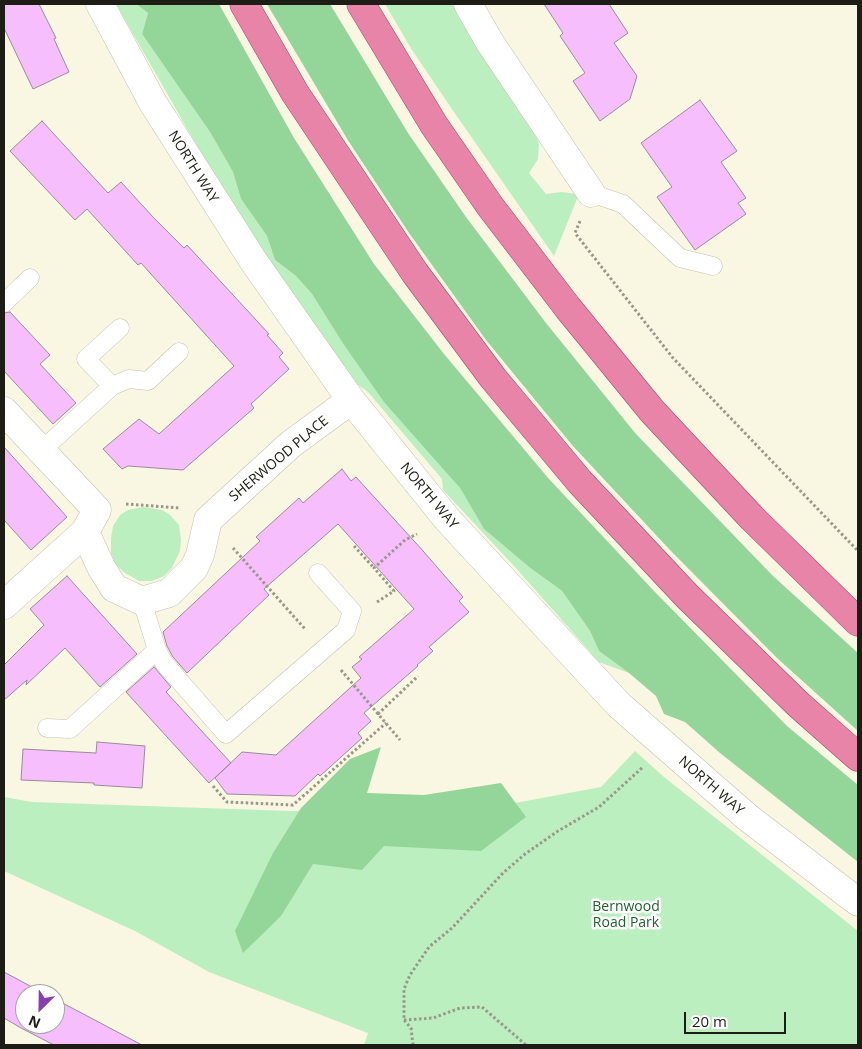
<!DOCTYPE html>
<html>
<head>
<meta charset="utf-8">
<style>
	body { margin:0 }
	#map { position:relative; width:862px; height:1049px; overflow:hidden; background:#f9f6e1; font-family:"Open Sans",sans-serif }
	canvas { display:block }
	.frame { position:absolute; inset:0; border:5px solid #1e1d15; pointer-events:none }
	.north { position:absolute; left:15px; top:984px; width:50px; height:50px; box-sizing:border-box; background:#fff; border:1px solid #a5a5a1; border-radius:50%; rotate:203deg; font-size:14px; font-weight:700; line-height:20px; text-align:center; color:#1e1d15 }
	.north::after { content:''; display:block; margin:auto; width:18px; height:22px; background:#873eb0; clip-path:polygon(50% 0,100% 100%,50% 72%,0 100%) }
	.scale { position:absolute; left:684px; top:1012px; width:102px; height:22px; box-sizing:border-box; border:2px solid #1e1d15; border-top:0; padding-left:6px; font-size:15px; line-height:18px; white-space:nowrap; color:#1e1d15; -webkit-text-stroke:4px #fff; paint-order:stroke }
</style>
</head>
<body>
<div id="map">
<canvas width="862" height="1049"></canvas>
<div class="frame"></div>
<div class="north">N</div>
<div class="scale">20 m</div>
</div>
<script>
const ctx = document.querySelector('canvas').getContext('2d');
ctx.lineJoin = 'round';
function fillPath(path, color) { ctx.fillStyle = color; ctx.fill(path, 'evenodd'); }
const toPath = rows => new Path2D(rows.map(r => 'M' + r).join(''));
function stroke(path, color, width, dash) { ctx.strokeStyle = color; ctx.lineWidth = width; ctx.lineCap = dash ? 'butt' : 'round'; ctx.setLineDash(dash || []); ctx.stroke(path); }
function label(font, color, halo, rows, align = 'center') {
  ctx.font = font + ' "Open Sans",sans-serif'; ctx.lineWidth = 5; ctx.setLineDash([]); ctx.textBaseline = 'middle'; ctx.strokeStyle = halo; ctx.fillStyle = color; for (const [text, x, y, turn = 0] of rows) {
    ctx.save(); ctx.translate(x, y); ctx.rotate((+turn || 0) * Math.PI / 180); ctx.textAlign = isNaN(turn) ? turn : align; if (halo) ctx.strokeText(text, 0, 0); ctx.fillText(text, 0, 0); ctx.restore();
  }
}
const green = toPath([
	[116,4,136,4,148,13,142,34,210,132,233,172,241,199,267,236,275,260,296,276,312,294,342,342,460,488,484,529,529,567,562,591,590,631,599,651,629,673,599,662,515,567,443,490,442,479,368,392,348,378,265,255,205,160],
	[385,4,452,4,534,132,539,144,538,159,529,173,546,194,561,192,579,194,554,256,454,112,412,50],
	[143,507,162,510,170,515,179,525,181,540,180,551,172,568,164,576,152,581,139,581,125,573,115,564,111,553,111,538,113,526,120,515,128,510],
	[635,751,664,777,858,931,858,1045,364,1045,368,1033,209,972,135,931,4,871,4,797,32,802,290,811,483,809,601,787]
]);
const forest = toPath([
	[136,4,219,4,294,138,374,264,444,354,549,479,654,591,787,726,858,785,858,862,720,753,685,722,664,714,656,696,629,673,599,651,590,631,562,591,529,567,484,529,460,488,384,402,342,342,312,294,296,276,275,260,267,236,241,199,233,172,210,132,142,34,148,13],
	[267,4,330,4,408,133,466,217,546,323,636,434,773,576,858,653,858,731,777,658,670,550,572,445,486,340,409,233,349,142],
	[381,747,367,793,424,795,501,783,526,817,481,851,384,846,362,870,313,864,281,916,243,953,235,931,273,853,301,808,350,759]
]);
const building = toPath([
	[4,4,39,4,56,38,54,39,69,72,33,89,4,28,4,4],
	[544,4,609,4,628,33,614,43,637,76,630,99,600,121,573,81,585,73,560,36,563,33,544,4],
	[700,100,737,151,721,162,746,198,738,203,746,214,695,250,657,197,672,187,641,143,700,100],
	[42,121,108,193,121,182,153,217,184,248,187,245,269,334,267,335,283,353,279,357,289,369,251,404,254,408,183,470,128,466,122,469,103,449,139,419,159,434,234,366,141,263,138,265,87,209,75,220,10,151,42,121],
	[10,312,50,355,40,364,76,403,53,424,4,371,4,313,10,312],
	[4,447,67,517,31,550,4,520,4,447],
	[342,469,351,481,356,477,424,552,463,597,459,601,469,612,429,647,433,651,417,665,418,666,364,713,371,721,358,733,362,738,320,776,318,774,295,796,227,794,215,778,242,752,276,755,361,678,352,667,362,659,359,657,414,609,338,524,264,589,269,595,187,673,173,657,167,646,163,632,260,541,256,537,299,498,303,503,342,469],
	[67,576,137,654,100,687,65,648,26,685,27,680,4,700,4,665,44,625,30,609,67,576],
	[154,667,171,687,166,692,231,763,209,783,126,692,154,667],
	[97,742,145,746,142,788,94,785,94,783,21,780,23,749,96,753,97,742],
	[4,972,45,994,25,994,25,1024,55,1024,55,999,142,1045,54,1045,21,1028,4,1018,4,972]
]);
const path = toPath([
	[580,221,575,233,673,358,858,551],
	[126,504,180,508],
	[354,546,374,568],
	[233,548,305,629],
	[377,602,394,591,374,568,405,540,417,534],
	[341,670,400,740],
	[378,714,418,676],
	[213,786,227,802,293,805,386,723],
	[404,1020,433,1018,460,1008,482,1007,526,1045],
	[413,1045,411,1028,404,1020,404,989,410,975,429,947,452,928,503,873,525,854,558,831,599,807,643,767]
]);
const service = toPath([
	[591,193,623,204,680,258,713,266],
	[4,303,30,278],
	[112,386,86,359,120,328],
	[41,451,112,386,129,379,148,381,179,352],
	[142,601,157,650,164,663,226,734,346,630,352,611,318,573],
	[47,728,70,729,157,650]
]);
const minor = toPath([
	[100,4,153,103,254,262,351,400,447,519,619,705,747,817,858,902],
	[468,4,489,41,591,193],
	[4,411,97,510,85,532,4,605],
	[85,532,101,567,114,588,142,601,169,593,194,568,200,555,208,520,291,444,351,400]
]);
const trunk = toPath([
	[244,4,295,93,415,273,493,378,580,482,687,596,799,705,858,757],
	[361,4,434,125,490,206,568,308,652,411,752,518,858,622]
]);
const streetNames = [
	["NORTH WAY",193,167,58],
	["SHERWOOD PLACE",279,459,-40],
	["NORTH WAY",429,496,50],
	["NORTH WAY",711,786,41]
];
const parkNames = [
	["Bernwood",626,907],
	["Road Park",626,923]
];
fillPath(green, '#bbefbf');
fillPath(forest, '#94d69a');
fillPath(building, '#f7befe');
stroke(building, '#988b9a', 1);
stroke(service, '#c5c2ae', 19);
stroke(minor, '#c5c2ae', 29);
stroke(trunk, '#9d4c66', 29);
stroke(path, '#999788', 3, [2.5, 2.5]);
stroke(service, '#fff', 18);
stroke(minor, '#fff', 28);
stroke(trunk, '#e784a8', 28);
label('14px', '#1e1d15', '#fff', streetNames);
label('14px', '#1e622b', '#fff', parkNames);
</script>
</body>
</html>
